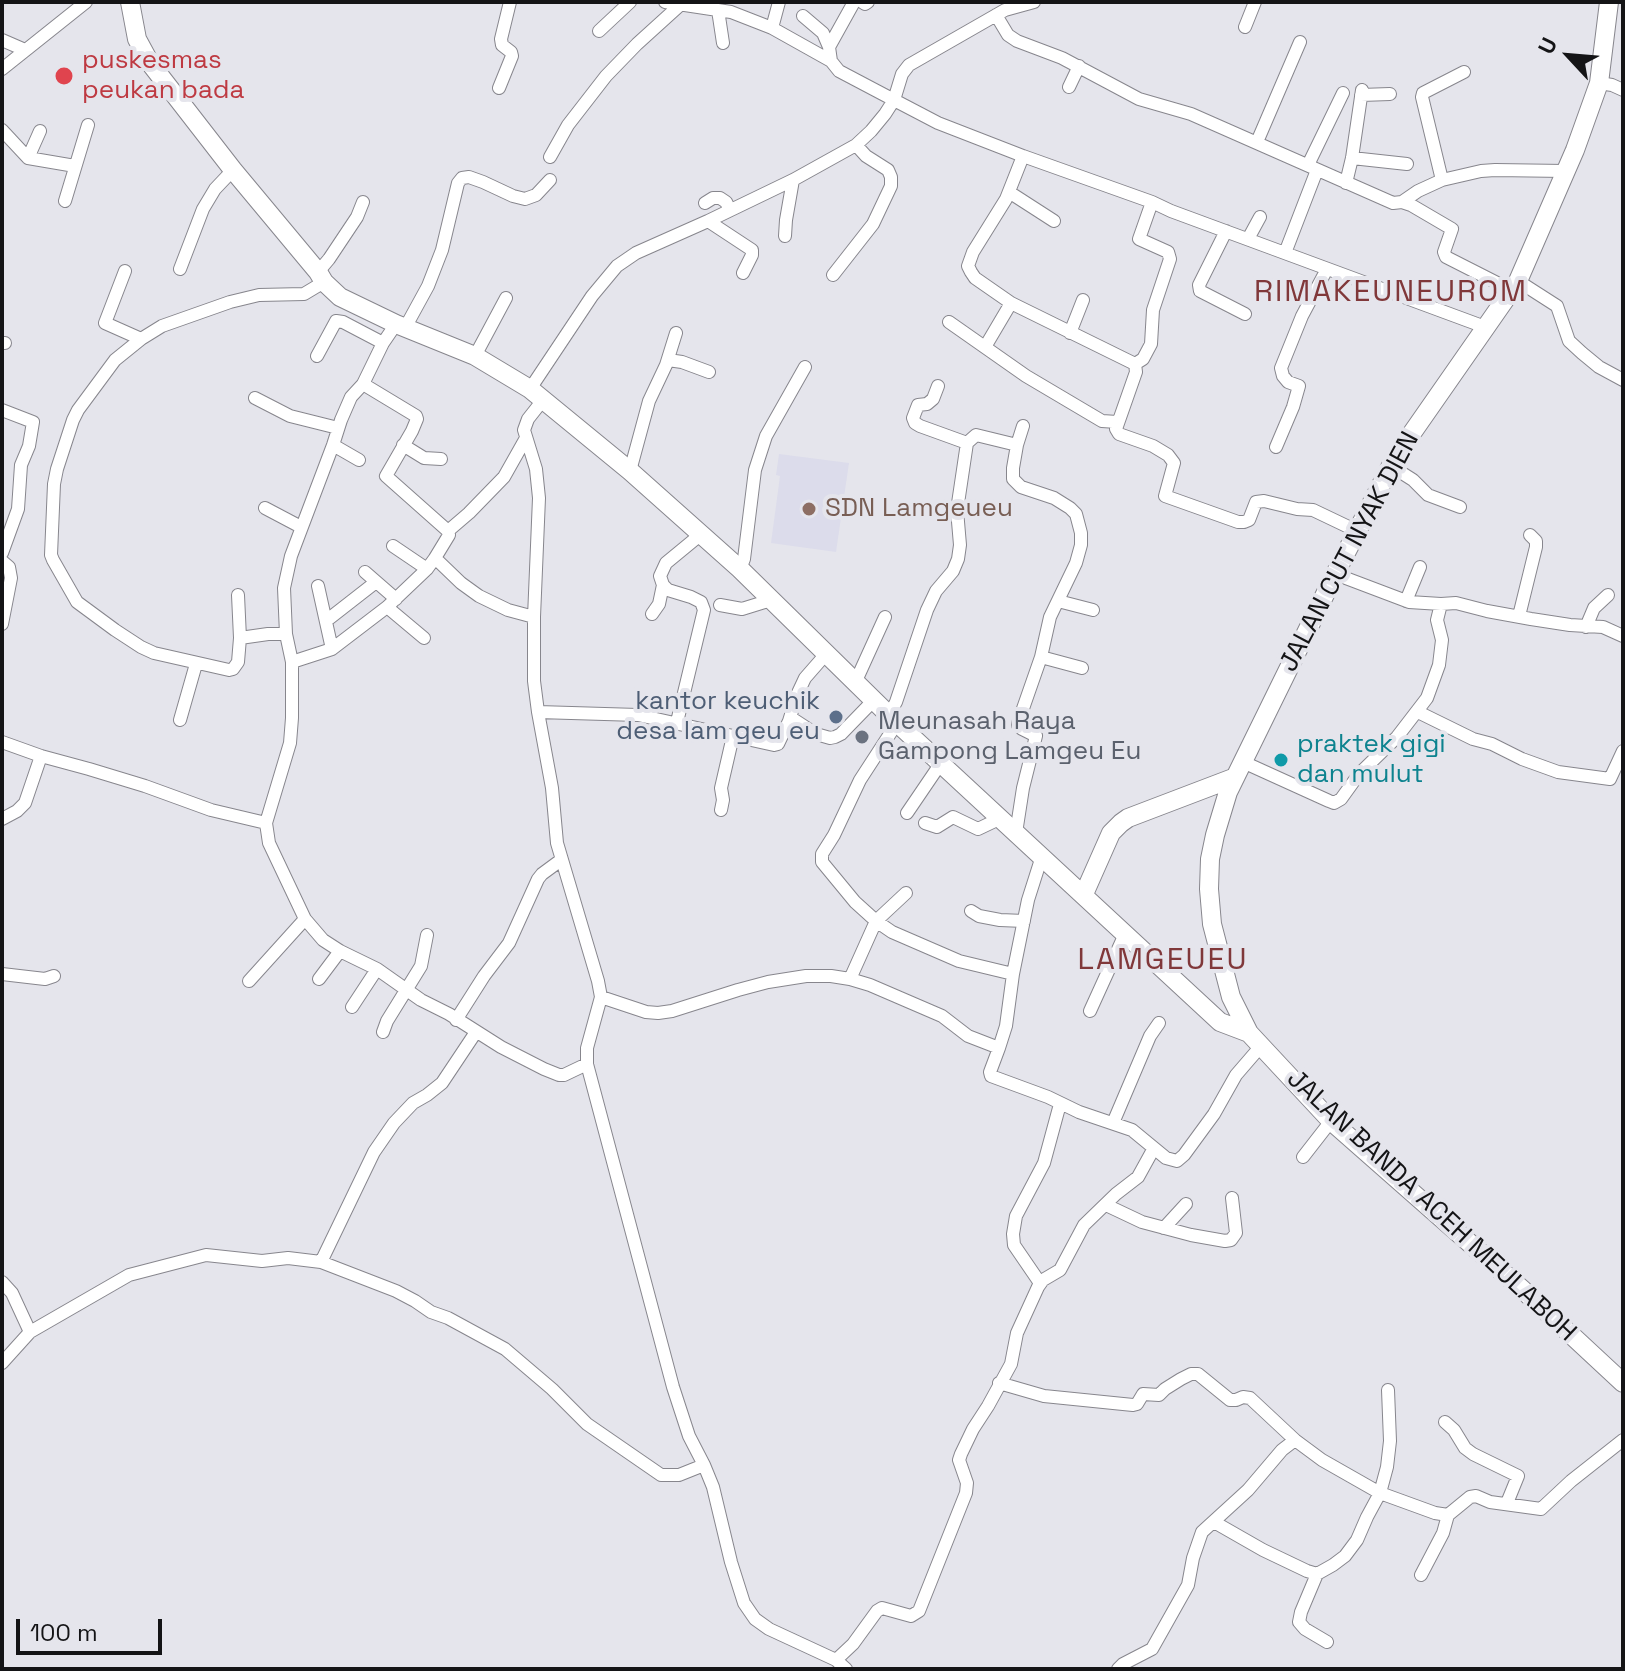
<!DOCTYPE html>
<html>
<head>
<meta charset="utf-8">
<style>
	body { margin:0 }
	#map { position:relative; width:1625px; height:1671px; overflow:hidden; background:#e5e5ec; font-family:"Space Grotesk",sans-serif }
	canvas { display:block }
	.frame { position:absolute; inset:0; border:4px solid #141416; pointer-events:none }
	.north { position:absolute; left:1529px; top:16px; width:80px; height:80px; -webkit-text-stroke:6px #e5e5ec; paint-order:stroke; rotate:296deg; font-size:22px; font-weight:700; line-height:32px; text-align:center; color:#141416 }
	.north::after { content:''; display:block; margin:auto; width:28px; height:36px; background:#141416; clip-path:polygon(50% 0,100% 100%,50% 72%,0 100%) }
	.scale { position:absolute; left:16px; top:1619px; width:146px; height:36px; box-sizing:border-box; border:4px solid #141416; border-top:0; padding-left:10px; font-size:24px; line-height:28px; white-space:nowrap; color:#141416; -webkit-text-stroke:6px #e5e5ec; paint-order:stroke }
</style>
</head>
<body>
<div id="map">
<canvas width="1625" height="1671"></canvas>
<div class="frame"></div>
<div class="north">U</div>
<div class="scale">100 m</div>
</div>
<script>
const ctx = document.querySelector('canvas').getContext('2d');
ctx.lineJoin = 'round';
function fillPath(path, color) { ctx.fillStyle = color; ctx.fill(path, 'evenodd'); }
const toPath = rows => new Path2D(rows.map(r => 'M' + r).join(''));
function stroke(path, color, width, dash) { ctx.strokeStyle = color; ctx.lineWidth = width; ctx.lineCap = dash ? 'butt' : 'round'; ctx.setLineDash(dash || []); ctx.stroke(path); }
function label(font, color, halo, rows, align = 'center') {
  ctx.font = font + ' "Space Grotesk",sans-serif'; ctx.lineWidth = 8; ctx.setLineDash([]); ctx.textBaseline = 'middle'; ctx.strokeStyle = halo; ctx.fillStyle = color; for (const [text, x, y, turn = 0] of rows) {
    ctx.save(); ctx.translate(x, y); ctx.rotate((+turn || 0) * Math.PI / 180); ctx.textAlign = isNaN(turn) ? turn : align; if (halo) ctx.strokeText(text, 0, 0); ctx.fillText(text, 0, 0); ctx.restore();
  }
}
const built = toPath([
	[779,454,849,463,836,552,771,543,780,476,776,475]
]);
const minor = toPath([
	[665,2,731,12,772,28,831,61],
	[854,2,829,47,831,61,839,71,894,100,938,123,1023,156,1152,202,1171,211,1485,327],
	[862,2,865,4,868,2],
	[718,10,723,43],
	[996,15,1008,35,1017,41,1062,58,1139,99,1191,114,1393,203,1402,202,1411,205,1452,229,1444,252,1446,257,1511,290],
	[803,16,823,33,829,47],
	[1245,27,1255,2],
	[772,28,779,2],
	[599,31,630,2],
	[2,40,25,50],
	[2,69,86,2],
	[1599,83,1612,85,1623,90],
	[1069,87,1079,66],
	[499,88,512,56,511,52,502,45,501,39,510,2],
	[1361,95,1390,94],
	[2,130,28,158,75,166],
	[1257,142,1300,42],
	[1023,156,1006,199,973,252,968,266,971,272,975,278,1011,303,1135,364,1136,372,1116,429,1119,434,1153,446,1168,455,1174,463,1165,496,1238,522,1244,522,1249,520,1256,502,1264,501,1297,509,1313,510,1357,531],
	[550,157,568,125,606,76,637,44,680,5],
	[28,158,40,131],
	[1352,158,1407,164],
	[1308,165,1343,93],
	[1442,180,1422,97,1423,93,1464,72],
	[1346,183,1352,158,1362,90],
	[1009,192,1054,221],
	[65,201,88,125],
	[1402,202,1418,191,1442,180,1481,171,1495,170,1565,171],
	[705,203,713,198,720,198,726,202,730,210],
	[708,221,752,250,752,255,743,273],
	[1226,231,1199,285,1200,291,1245,314],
	[785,236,786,220,793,180],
	[1248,239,1260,217],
	[1285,253,1317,170],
	[180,269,203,209,215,189,233,170],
	[125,271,105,323,141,339],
	[318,272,329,259,357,217,363,202],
	[833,275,873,224,891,186,891,177,888,170,866,156,856,145],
	[1518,281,1557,306,1569,341,1582,353,1599,367,1623,380],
	[949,322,1026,376,1102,421,1117,422],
	[396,324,383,343,363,384,351,397,341,420,333,445,291,556,284,588,286,634,292,662,292,718,290,743,266,823,269,843,305,919,323,940,340,951,377,969,421,1000,449,1014,501,1047,544,1069,559,1075,564,1075,587,1064],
	[405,328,428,286,442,250,458,183,462,178,469,177,483,182,513,196,525,199,536,195,550,180],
	[1070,333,1083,300],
	[2,343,5,343],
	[985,347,1011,303],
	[317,356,336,321,343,322,383,343],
	[475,356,506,298],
	[668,360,682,362,709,372],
	[1135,364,1143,359,1151,344,1153,310,1170,259,1168,252,1139,239,1152,202],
	[363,384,416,416,417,419,412,431,386,476,448,531,449,535,435,558,461,583,479,596,508,610,534,617],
	[530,389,592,296,617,266,636,253,708,221,793,180,856,145,871,131,885,114,894,100,902,74,909,65,1005,10,1034,2],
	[255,398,290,416,338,428],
	[543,400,528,419,524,430,536,469,539,498,534,617,534,681,538,712,552,788,557,843,598,981,601,997,587,1048,587,1064,673,1387,689,1436,704,1465,713,1487,731,1562,744,1603,755,1619,769,1629,836,1660,846,1669],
	[2,410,33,422,29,446,21,465,18,509,2,553],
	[967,443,976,435,1017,445],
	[333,445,359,460],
	[403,445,424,458,441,459],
	[1276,447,1293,407,1299,386,1288,382,1283,376,1281,368,1302,316,1327,269],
	[1391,466,1413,480,1428,495,1460,507],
	[630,471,649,401,666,365,676,333],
	[265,508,301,527],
	[448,531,469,513,504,477,526,438],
	[393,546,427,569],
	[2,561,9,567,11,578,2,624],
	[740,569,744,559,755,470,766,436,805,367],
	[365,572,396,599],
	[1335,574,1409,602,1441,604,1456,603,1487,611,1531,619,1570,625,1603,627,1623,636],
	[318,586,332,649],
	[238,595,240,638],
	[1058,601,1093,610],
	[1406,601,1420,567],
	[720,605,742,609,771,600],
	[387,607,424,638],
	[652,614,659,604,663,585],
	[1519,616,1536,547,1536,541,1530,535],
	[326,621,376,582],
	[1586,627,1594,608,1608,595],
	[286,634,268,634,240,638,238,662,233,669,229,670,154,653,141,647,115,630,77,602,53,560,51,555,54,484,57,469,73,420,78,410,115,360,141,339,162,326,230,302,259,295,304,294,324,282],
	[1041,657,1082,668],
	[292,662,332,649,387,607,427,569,435,558],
	[855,683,885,617],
	[538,712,638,715,774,745,778,744,789,721,793,719,816,734,830,738,835,737,841,734,874,700],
	[1418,712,1473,739,1492,744,1522,759,1558,772,1610,779,1623,751],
	[889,715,896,702,927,610,936,591,953,571,958,559,960,545,957,510,967,443,920,426,915,423,913,418,918,405,927,404,933,399,938,386],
	[180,720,196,664],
	[789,721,797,695,805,678,826,654],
	[677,722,704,610,701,602,691,597,668,590,663,585,660,576,666,563,700,535],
	[897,723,860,780,834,835,822,854,822,862,855,902,876,921,892,932,959,961,1013,974],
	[2,742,41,756,89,769,145,786,211,810,266,823],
	[1243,762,1329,801,1334,803,1341,799,1359,774,1397,737,1427,698,1439,665,1442,640,1437,620,1441,604],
	[721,810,723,800,721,788,733,736],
	[907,813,941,763],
	[2,819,17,811,25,803,41,756],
	[925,823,937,827,953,817,978,829,999,819],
	[1016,833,1023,788,1036,736,1022,729,1018,725,1019,720,1041,657,1050,617,1076,563,1081,545,1081,533,1076,514,1070,508,1054,498,1021,487,1013,479,1013,468,1017,445,1023,426],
	[971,911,979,916,1000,920,1024,921],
	[2,974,45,979,54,976],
	[319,979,340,951],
	[850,979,876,921,906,893],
	[249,981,305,919],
	[601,997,646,1012,658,1013,672,1011,738,990,768,982,806,976,831,976,850,979,870,985,942,1016,968,1036,999,1048,1006,1026,1013,974,1028,900,1042,856],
	[352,1007,377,969],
	[1090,1011,1125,934],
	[456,1020,484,976,509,943,538,879,542,874,561,860],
	[383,1032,387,1021,421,966,427,935],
	[999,1048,990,1072,991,1076,1048,1097,1079,1112,1132,1130,1166,1158,1177,1161,1184,1155,1214,1114,1236,1075,1261,1046],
	[1113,1123,1150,1036,1159,1023],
	[1303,1157,1331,1121],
	[1106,1205,1142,1222,1191,1235,1225,1241,1231,1240,1236,1233,1232,1198],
	[1164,1228,1186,1204],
	[321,1262,374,1152,394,1123,413,1103,427,1095,442,1083,476,1032],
	[2,1282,12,1293,30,1332],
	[1040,1283,1014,1245,1013,1234,1016,1216,1044,1163,1060,1104],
	[2,1363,30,1332,129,1275,206,1255,262,1261,288,1258,321,1262,396,1291,415,1301,431,1312,448,1318,505,1349,552,1389,587,1424,661,1475,679,1475,704,1465],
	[999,1383,1044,1396,1133,1405,1137,1404,1143,1394,1159,1395,1165,1389,1181,1379,1191,1374,1198,1374,1230,1400,1236,1400,1243,1397,1250,1398,1295,1440,1322,1460,1380,1493,1435,1513,1448,1515,1470,1497,1476,1496,1490,1502,1541,1509,1571,1481,1623,1440],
	[1445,1422,1454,1430,1465,1448,1473,1454,1518,1476,1507,1503],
	[1214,1522,1263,1550,1307,1571,1317,1574,1333,1565,1345,1556,1357,1540,1367,1517,1380,1493,1387,1467,1390,1441,1388,1390],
	[1317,1574,1301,1612,1299,1622,1305,1629,1327,1642],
	[1421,1575,1443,1533,1448,1515],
	[836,1660,853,1644,877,1611,882,1608,911,1616,919,1611,966,1493,967,1483,959,1460,961,1454,973,1429,988,1406,1011,1364,1017,1333,1038,1287,1043,1280,1060,1270,1084,1225,1116,1194,1138,1177,1154,1148],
	[1118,1669,1123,1664,1152,1649,1188,1585,1193,1558,1202,1532,1248,1490,1282,1450,1295,1440]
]);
const highway = toPath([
	[130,2,137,39,150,63,233,170,318,272,324,282,340,297,396,324,475,356,530,389,630,471,740,569,897,723,1220,1022,1249,1033,1331,1121,1523,1290,1623,1383],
	[1084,894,1111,833,1121,823,1128,818,1233,778],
	[1249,1033,1231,997,1212,924,1209,889,1210,859,1215,835,1228,792,1335,574,1396,456,1518,281,1575,150,1599,83,1609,2]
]);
const markers = [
	[64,76,10,"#e0444e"],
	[809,509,8,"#8d6e63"],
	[836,717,8,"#5c6f8a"],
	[862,737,8,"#6b7280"],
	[1281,760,8,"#0f9aa8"]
];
const healthNames = [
	["puskesmas",82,61],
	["peukan bada",82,91]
];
const educationNames = [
	["SDN Lamgeueu",825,509]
];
const streetNames = [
	["JALAN CUT NYAK DIEN",1350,552,-62],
	["JALAN BANDA ACEH MEULABOH",1431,1206,43]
];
const serviceNames = [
	["kantor keuchik",820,702],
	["desa lam geu eu",820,732]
];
const worshipNames = [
	["Meunasah Raya",878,722],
	["Gampong Lamgeu Eu",878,752]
];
const cultureNames = [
	["praktek gigi",1297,745],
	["dan mulut",1297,775]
];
const quarterNames = [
	["RIMAKEUNEUROM",1391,293],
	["LAMGEUEU",1163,961]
];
fillPath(built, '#dcdceb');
stroke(minor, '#87868d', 14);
stroke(highway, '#87868d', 20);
stroke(minor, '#fff', 12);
stroke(highway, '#fff', 18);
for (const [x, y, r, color] of markers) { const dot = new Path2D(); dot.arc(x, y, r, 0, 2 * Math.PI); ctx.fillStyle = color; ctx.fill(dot); stroke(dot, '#e5e5ec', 3); }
label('26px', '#be3a42', '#e5e5ec', healthNames, 'left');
label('26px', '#785e54', '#e5e5ec', educationNames, 'left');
label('26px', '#141416', '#e5e5ec', streetNames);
label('26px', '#4e5e75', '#e5e5ec', serviceNames, 'right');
label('26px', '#5b616d', '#e5e5ec', worshipNames, 'left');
label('26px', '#0d838f', '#e5e5ec', cultureNames, 'left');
ctx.letterSpacing = '2px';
label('30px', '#80383a', '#e5e5ec', quarterNames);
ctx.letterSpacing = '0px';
</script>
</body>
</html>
